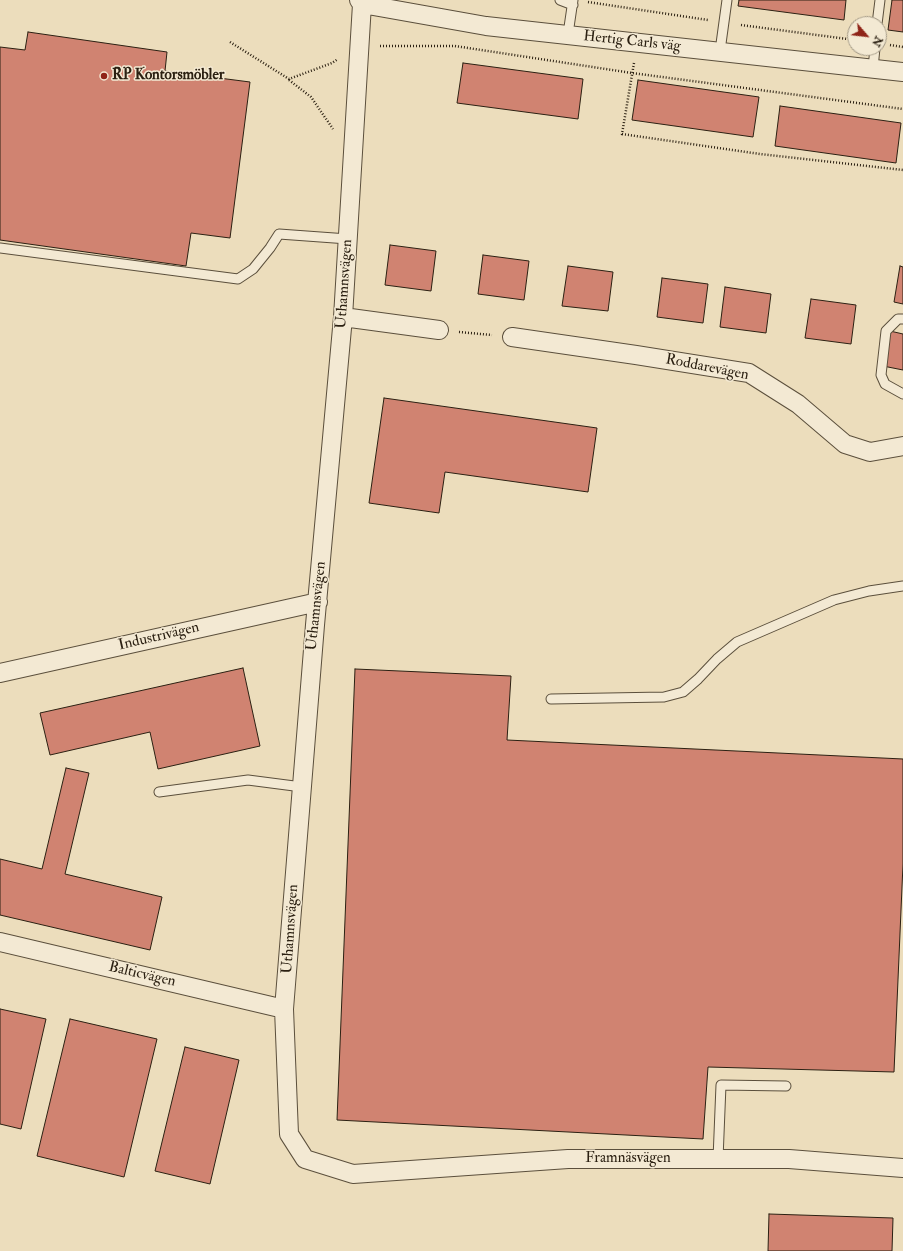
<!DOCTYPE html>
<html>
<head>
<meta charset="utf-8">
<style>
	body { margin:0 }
	#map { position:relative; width:903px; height:1251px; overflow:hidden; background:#ecddbc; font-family:"IM FELL Double Pica",serif }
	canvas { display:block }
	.north { position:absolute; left:847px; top:16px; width:40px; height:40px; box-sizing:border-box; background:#f3e9d3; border:1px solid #a39986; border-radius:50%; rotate:118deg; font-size:11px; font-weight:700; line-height:16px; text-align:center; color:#2b2012 }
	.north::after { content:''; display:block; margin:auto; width:14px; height:18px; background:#8f2418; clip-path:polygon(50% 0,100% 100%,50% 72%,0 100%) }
</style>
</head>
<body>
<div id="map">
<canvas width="903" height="1251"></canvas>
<div class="north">N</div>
</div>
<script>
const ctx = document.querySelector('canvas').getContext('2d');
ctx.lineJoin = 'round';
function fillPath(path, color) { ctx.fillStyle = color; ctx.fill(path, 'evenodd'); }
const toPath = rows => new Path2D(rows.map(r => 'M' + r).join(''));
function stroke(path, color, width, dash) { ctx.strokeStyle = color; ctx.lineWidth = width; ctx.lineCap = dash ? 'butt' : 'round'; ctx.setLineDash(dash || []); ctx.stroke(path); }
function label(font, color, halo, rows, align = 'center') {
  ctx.font = font + ' "IM FELL Double Pica",serif'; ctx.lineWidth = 3; ctx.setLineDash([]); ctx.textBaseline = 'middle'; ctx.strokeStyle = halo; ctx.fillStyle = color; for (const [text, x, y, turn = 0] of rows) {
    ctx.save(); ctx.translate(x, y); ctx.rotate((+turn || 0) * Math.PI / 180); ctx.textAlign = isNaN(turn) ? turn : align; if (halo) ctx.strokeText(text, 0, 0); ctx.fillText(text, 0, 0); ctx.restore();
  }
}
const building = toPath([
	[739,0,846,0,844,20,738,6,739,0],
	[892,0,903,0,903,32,888,30,892,0],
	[28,32,167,52,165,71,250,82,230,238,191,233,186,266,0,240,0,47,25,50,28,32],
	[463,63,583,79,578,119,457,103,463,63],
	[638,80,759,97,753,137,632,120,638,80],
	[780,106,901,123,896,163,775,146,780,106],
	[390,245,436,251,431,291,385,285,390,245],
	[483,255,529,261,524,300,478,294,483,255],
	[568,266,613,272,608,311,562,306,568,266],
	[900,266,903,267,903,304,894,302,900,266],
	[662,278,708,284,703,323,657,317,662,278],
	[725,287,771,294,766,333,720,327,725,287],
	[811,299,856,305,851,344,805,338,811,299],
	[890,331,903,334,903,370,883,366,890,331],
	[384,398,597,428,588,492,445,472,439,513,369,503,384,398],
	[243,668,260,746,158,769,150,732,50,755,40,713,243,668],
	[355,669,511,676,507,740,903,759,903,864,894,1072,708,1067,703,1139,337,1120,355,669],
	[66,768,89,773,65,874,162,897,150,950,0,915,0,859,42,869,66,768],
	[0,1009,46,1019,21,1129,0,1124,0,1009],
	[70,1019,157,1039,124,1177,37,1156,70,1019],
	[185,1047,239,1060,210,1184,155,1171,185,1047],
	[769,1214,893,1218,892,1251,768,1251,769,1214]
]);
const path = toPath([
	[588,2,708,20],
	[741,25,855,40],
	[230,42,289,79,332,63,338,59],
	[890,45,903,47],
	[380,46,455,46,632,73,903,109],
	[634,63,622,134,760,154,903,170],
	[289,80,311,97,333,129],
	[459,332,492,335]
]);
const service = toPath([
	[560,0,573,5],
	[877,24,880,0],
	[568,34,573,0],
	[720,51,727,0],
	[873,68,875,48],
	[0,248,238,279,253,269,270,248,279,234,348,239],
	[903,319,898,319,886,331,881,375,885,384,903,394],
	[551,699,664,697,683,692,698,679,717,659,737,642,834,600,869,591,903,586],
	[159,792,248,780,302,787],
	[718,1159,721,1085,786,1086]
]);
const minor = toPath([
	[359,0,362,4,343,317,315,625,284,1009,289,1134,305,1159,353,1174,568,1159,789,1159,903,1168],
	[362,4,486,26,903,72],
	[343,317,439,330],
	[512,337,636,355,749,373,798,404,845,444,870,452,903,446],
	[0,673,318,602],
	[0,942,284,1009]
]);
const markers = [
	[104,76,4,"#8f2418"]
];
const streetNames = [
	["Hertig Carls väg",632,42,6],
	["Uthamnsvägen",345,284,-86],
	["Roddarevägen",707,368,11],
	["Uthamnsvägen",317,606,-84],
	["Industrivägen",159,637,-13],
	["Uthamnsvägen",291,929,-86],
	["Balticvägen",142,975,13],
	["Framnäsvägen",628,1159]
];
const poiNames = [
	["RP Kontorsmöbler",112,76]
];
fillPath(building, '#d08371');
stroke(building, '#2b2012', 1);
stroke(service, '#5b4f3c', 11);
stroke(minor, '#5b4f3c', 20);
stroke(path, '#2b2012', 2.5, [1, 2]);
stroke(service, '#f3e9d3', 9);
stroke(minor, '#f3e9d3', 18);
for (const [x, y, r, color] of markers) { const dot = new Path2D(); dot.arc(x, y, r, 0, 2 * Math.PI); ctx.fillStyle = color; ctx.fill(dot); stroke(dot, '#f3e9d3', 1.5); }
label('15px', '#2b2012', '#f3e9d3', streetNames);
label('bold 15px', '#2b2012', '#f3e9d3', poiNames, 'left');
</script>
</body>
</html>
